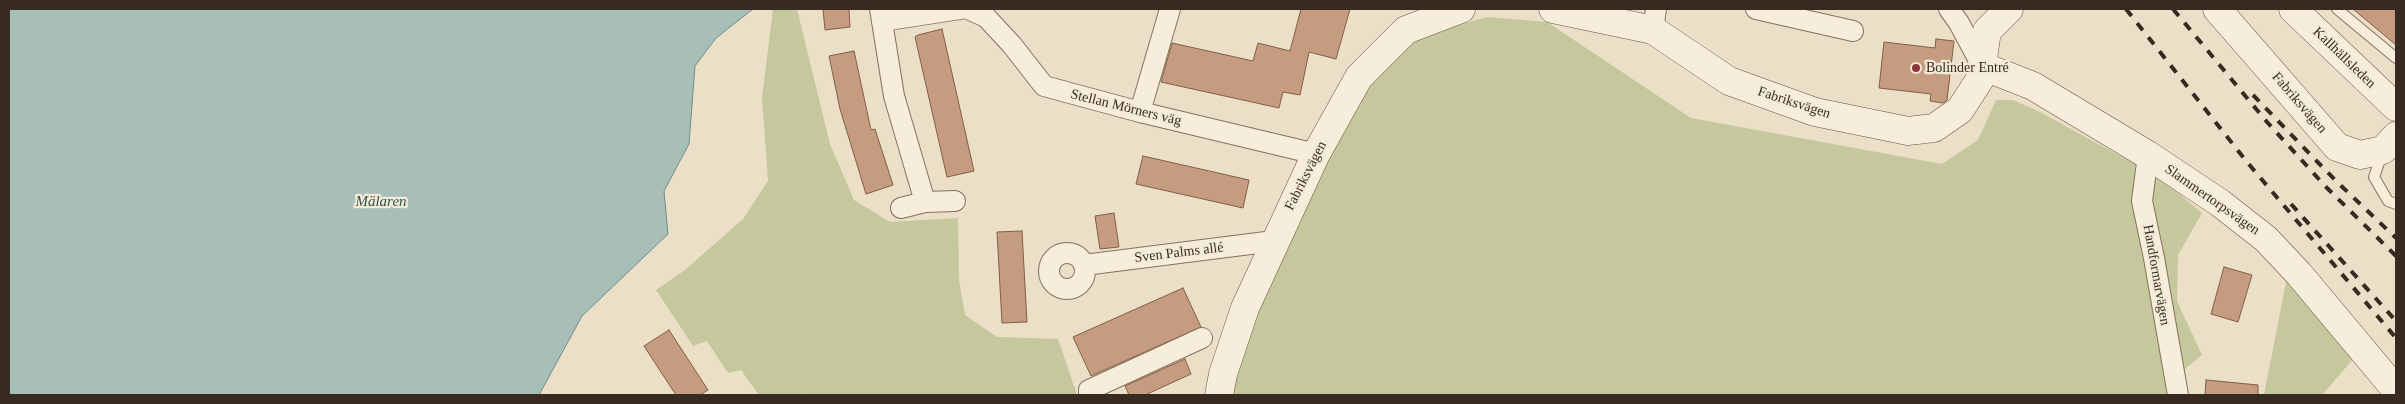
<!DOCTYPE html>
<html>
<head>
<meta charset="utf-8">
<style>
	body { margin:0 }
	#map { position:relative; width:2405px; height:404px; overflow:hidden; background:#ebdfc8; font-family:"Times New Roman",serif }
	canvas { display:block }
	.frame { position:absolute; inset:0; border:10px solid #372b21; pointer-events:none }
</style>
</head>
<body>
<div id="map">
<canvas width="2405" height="404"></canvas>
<div class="frame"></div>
</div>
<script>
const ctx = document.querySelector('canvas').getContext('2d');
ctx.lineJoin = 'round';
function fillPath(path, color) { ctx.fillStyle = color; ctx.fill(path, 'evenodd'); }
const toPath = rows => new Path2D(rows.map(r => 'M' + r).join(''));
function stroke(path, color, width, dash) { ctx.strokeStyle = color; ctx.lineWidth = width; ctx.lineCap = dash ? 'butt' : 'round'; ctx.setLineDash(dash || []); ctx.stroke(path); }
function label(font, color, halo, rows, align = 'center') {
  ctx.font = font + ' "Times New Roman",serif'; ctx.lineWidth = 4.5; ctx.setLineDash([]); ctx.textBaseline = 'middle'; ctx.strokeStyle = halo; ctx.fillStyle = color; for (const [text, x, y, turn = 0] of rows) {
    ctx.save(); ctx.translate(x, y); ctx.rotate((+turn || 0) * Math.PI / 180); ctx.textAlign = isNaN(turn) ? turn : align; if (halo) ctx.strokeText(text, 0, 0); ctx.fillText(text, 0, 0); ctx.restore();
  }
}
const green = toPath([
	[773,9,797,9,830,144,854,200,890,222,958,218,959,280,965,315,997,337,1058,339,1077,395,802,395,802,393,797,395,759,395,741,370,728,373,707,341,693,346,656,290,685,270,743,219,768,181,762,97],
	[1487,17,1547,22,1691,118,1942,164,1978,140,1996,100,2013,100,2042,113,2160,178,2202,213,2178,255,2177,301,2202,355,2166,384,2169,395,1232,395,1250,305,1360,98,1411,39],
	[2286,282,2318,304,2355,357,2322,395,2264,395]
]);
const water = toPath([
	[9,9,753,9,716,38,695,66,689,144,664,191,668,234,582,316,539,395,9,395,9,9]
]);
const building = toPath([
	[823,9,849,9,850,27,825,30,823,9],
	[1301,9,1350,9,1336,59,1309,52,1300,95,1283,92,1279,108,1161,82,1172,43,1253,61,1258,43,1290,51,1301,9],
	[2353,9,2396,9,2396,45,2353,9],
	[942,29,974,171,947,177,915,37,918,35,942,29],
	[1936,39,1954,41,1947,100,1943,103,1930,101,1931,94,1879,88,1884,42,1935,48,1936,39],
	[854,51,871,130,875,129,893,185,866,194,840,109,829,56,854,51],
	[1143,156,1249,180,1243,208,1136,184,1143,156],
	[1114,213,1119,247,1100,249,1095,216,1114,213],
	[1022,231,1027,322,1002,323,997,232,1022,231],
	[2224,267,2252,275,2238,322,2211,314,2224,267],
	[1183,288,1201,327,1091,376,1073,337,1183,288],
	[669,330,708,390,700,395,676,395,644,346,669,330],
	[1185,359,1191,374,1145,395,1129,395,1125,386,1185,359],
	[2206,380,2258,385,2258,395,2205,395,2206,380]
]);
const lane = toPath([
	[2337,9,2396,58],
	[2382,154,2374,177,2388,201,2396,204]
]);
const street = toPath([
	[880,9,894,96,925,202],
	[968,9,986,17,1012,45,1044,86,1140,112,1316,154],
	[1756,9,1853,31],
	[1949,9,1959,23,1982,66],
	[882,21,960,9],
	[1653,30,1656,9],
	[1140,112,1170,9],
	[2148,155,2142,201,2154,258,2178,395],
	[901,208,925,202,955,201],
	'1049 271a18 18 0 1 1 36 0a18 18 0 1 1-36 0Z',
	[1084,265,1274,241],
	[1089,395,1089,390,1202,338]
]);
const secondary = toPath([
	[1553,9,1653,30,1729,81,1815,112,1908,131,1934,128,1960,110,1980,79,1987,31,2009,9],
	[2217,9,2337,147,2360,155,2383,150,2396,136],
	[2293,9,2396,107],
	[1982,66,2033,86,2148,155,2220,203,2266,239,2299,274,2396,390],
	[1219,395,1223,374,1245,308,1316,154,1359,77,1406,30,1461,9]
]);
const rail = toPath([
	[2126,9,2247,162,2396,338],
	[2173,9,2267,122,2326,187,2396,256],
	[2253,95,2335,180,2396,238],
	[2291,204,2396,321]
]);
const markers = [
	[1916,68,5,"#8f3336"]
];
const streetNames = [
	["Kallhällsleden",2344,58,44],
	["Fabriksvägen",1794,103,18],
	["Fabriksvägen",2299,103,49],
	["Stellan Mörners väg",1126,108,14],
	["Fabriksvägen",1306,176,-63],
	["Slammertorpsvägen",2212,200,35],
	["Sven Palms allé",1179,253,-7],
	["Handformarvägen",2156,275,80]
];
const poiNames = [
	["Bolinder Entré",1926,68]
];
const waterNames = [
	["Mälaren",381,202]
];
fillPath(green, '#c4c89c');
fillPath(water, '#a8bfb8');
stroke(water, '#708d85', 1);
fillPath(building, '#c69c81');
stroke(building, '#825d46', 1);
stroke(lane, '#85725e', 12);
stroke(street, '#85725e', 22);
stroke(secondary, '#675341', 29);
stroke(lane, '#f6edda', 10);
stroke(street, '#f6edda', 20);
stroke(secondary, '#f6edda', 28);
stroke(rail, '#372b21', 4, [9, 9]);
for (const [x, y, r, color] of markers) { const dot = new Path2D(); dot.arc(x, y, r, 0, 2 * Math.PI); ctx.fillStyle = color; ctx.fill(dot); stroke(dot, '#f3ead7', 2); }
label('14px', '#372b21', '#f3ead7', streetNames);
label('14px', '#372b21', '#f3ead7', poiNames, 'left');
label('italic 15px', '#315552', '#f3ead7', waterNames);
</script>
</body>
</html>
